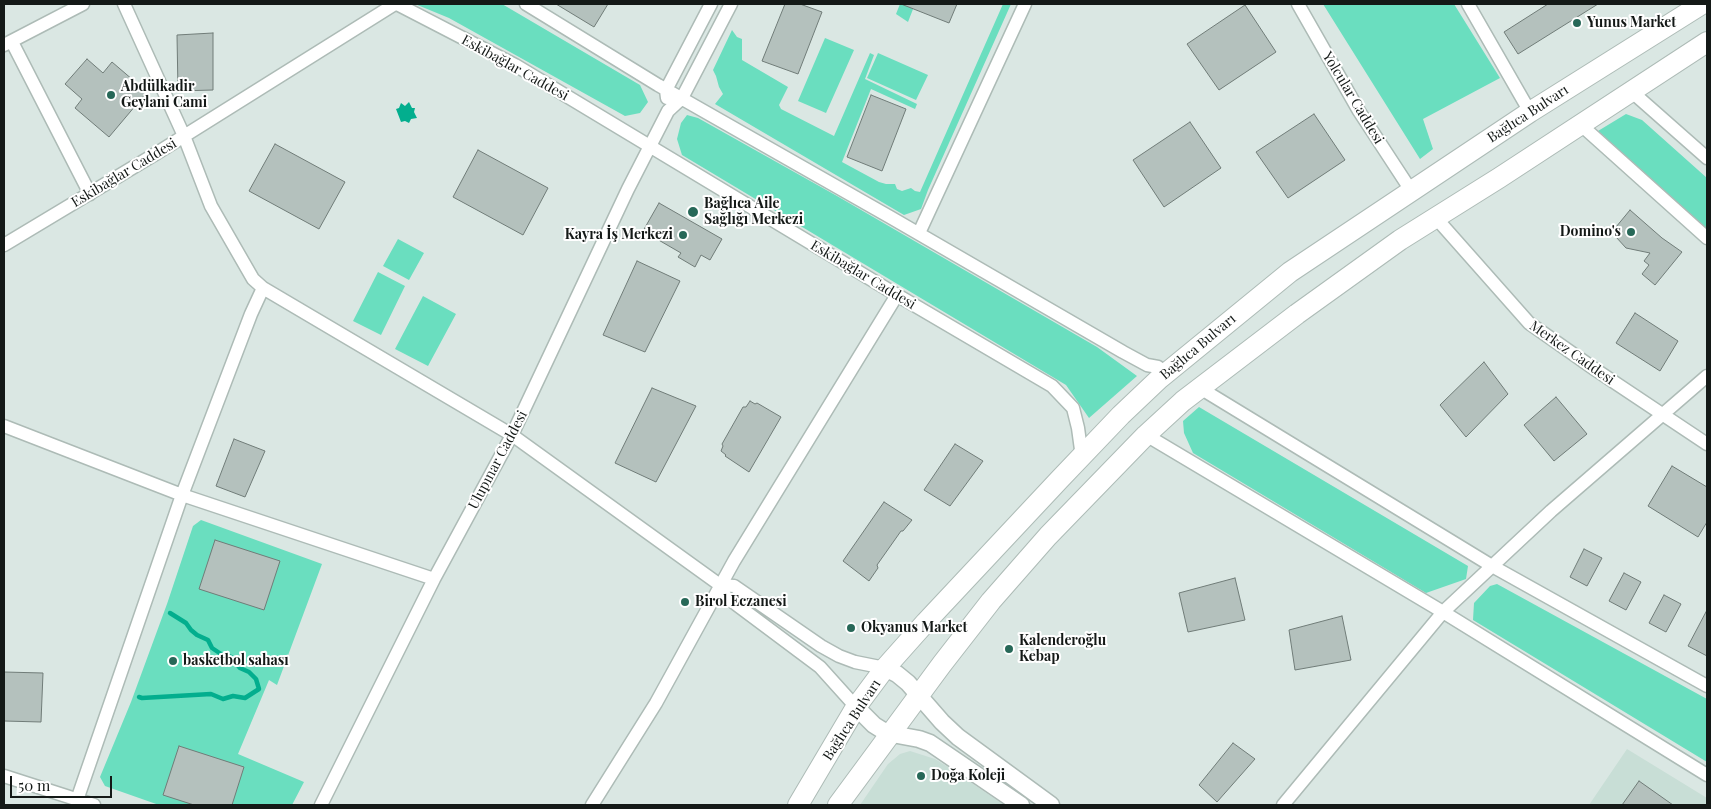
<!DOCTYPE html>
<html>
<head>
<meta charset="utf-8">
<style>
	body { margin:0 }
	#map { position:relative; width:1711px; height:809px; overflow:hidden; background:#dae7e3; font-family:"Playfair Display",serif }
	canvas { display:block }
	.frame { position:absolute; inset:0; border:5px solid #141917; pointer-events:none }
	.scale { position:absolute; left:10px; top:776px; width:102px; height:22px; box-sizing:border-box; border:2px solid #141917; border-top:0; padding-left:6px; font-size:15px; line-height:18px; white-space:nowrap; color:#141917; -webkit-text-stroke:4px #fff; paint-order:stroke }
</style>
</head>
<body>
<div id="map">
<canvas width="1711" height="809"></canvas>
<div class="frame"></div>
<div class="scale">50 m</div>
</div>
<script>
const ctx = document.querySelector('canvas').getContext('2d');
ctx.lineJoin = 'round';
function fillPath(path, color) { ctx.fillStyle = color; ctx.fill(path, 'evenodd'); }
const toPath = rows => new Path2D(rows.map(r => 'M' + r).join(''));
function stroke(path, color, width, dash) { ctx.strokeStyle = color; ctx.lineWidth = width; ctx.lineCap = dash ? 'butt' : 'round'; ctx.setLineDash(dash || []); ctx.stroke(path); }
function label(font, color, halo, rows, align = 'center') {
  ctx.font = font + ' "Playfair Display",serif'; ctx.lineWidth = 4; ctx.setLineDash([]); ctx.textBaseline = 'middle'; ctx.strokeStyle = halo; ctx.fillStyle = color; for (const [text, x, y, turn = 0] of rows) {
    ctx.save(); ctx.translate(x, y); ctx.rotate((+turn || 0) * Math.PI / 180); ctx.textAlign = isNaN(turn) ? turn : align; if (halo) ctx.strokeText(text, 0, 0); ctx.fillText(text, 0, 0); ctx.restore();
  }
}
const built = toPath([
	[1627,749,1707,798,1707,805,1589,805],
	[910,751,935,759,948,767,1004,805,860,805,888,764,900,754]
]);
const green = toPath([
	[415,4,502,4,640,85,648,102,640,113,625,116,449,18],
	[900,4,915,4,908,22,896,14],
	[1003,4,1011,4,928,190,921,209,904,215,715,104,723,94,719,87,716,76,713,70,732,30,737,37,742,39,742,60,788,87,779,105,781,109,834,136,870,53,874,55,865,79,917,104,915,109,871,89,842,162,879,182,886,184,895,184,897,189,902,191,911,188,915,191,920,192],
	[1323,4,1454,4,1500,78,1423,119,1433,149,1420,159],
	[825,38,854,50,826,113,798,101],
	[878,53,928,75,916,100,867,78],
	[1626,114,1642,120,1707,178,1707,230,1598,131],
	[687,115,698,118,837,196,1097,347,1137,376,1089,418,1066,385,682,155,677,139,681,123],
	[398,239,424,253,409,280,383,266],
	[378,272,405,286,381,335,353,321],
	[423,296,456,314,428,366,395,349],
	[1199,407,1468,566,1466,579,1426,593,1193,453,1184,433,1183,421],
	[201,520,322,564,277,685,269,680,238,754,304,782,292,805,159,805,105,786,100,777,131,702,167,604,193,526],
	[1497,584,1707,699,1707,762,1473,620,1474,603,1490,586]
]);
const water = toPath([
	[409,102,412,108,415,108,414,112,417,118,411,119,409,123,405,121,401,122,396,109,399,108,401,103,405,106]
]);
const stream = toPath([
	[139,697,142,698,211,694,223,699,233,696,245,698,259,689,256,679,249,672,240,668,231,657,221,654,212,648,208,640,197,635,191,630,186,623,170,613]
]);
const building = toPath([
	[556,4,608,4,594,27,556,4],
	[785,4,800,4,822,12,798,74,762,61,785,4],
	[901,4,957,4,949,23,901,4],
	[1548,4,1598,4,1518,54,1504,32,1548,4],
	[1245,5,1276,52,1219,90,1187,44,1245,5],
	[213,33,213,90,178,91,177,35,213,33],
	[87,59,103,73,112,62,147,92,109,137,75,108,82,99,65,84,87,59],
	[871,95,906,109,882,171,847,157,871,95],
	[1314,114,1345,160,1288,198,1256,152,1314,114],
	[1190,122,1221,168,1164,207,1133,160,1190,122],
	[275,144,345,182,319,229,249,191,275,144],
	[478,150,548,188,523,235,453,197,478,150],
	[659,203,722,239,710,260,701,255,695,267,678,257,681,253,643,231,659,203],
	[1630,210,1662,238,1682,252,1655,285,1642,274,1649,265,1644,261,1650,253,1626,248,1616,237,1616,227,1630,210],
	[637,261,680,281,645,352,603,335,637,261],
	[1635,313,1678,341,1660,371,1616,343,1635,313],
	[1484,362,1508,394,1466,437,1440,405,1484,362],
	[652,388,696,406,656,482,615,463,652,388],
	[1556,397,1587,434,1554,461,1524,425,1556,397],
	[750,401,755,404,757,403,781,417,749,472,725,456,726,455,721,451,723,446,722,444,743,407,746,407,750,401],
	[234,439,265,451,245,497,216,486,234,439],
	[955,444,983,461,950,506,924,490,955,444],
	[1672,466,1707,487,1707,522,1698,537,1648,506,1672,466],
	[884,502,912,520,903,531,901,531,877,565,878,568,869,581,843,561,884,502],
	[215,540,280,561,264,610,199,589,215,540],
	[1584,549,1602,558,1587,586,1570,577,1584,549],
	[1624,573,1641,582,1626,610,1609,601,1624,573],
	[1235,578,1245,620,1188,632,1179,593,1235,578],
	[1664,595,1681,604,1666,632,1649,623,1664,595],
	[1707,610,1707,656,1688,646,1707,610],
	[1342,616,1351,660,1295,670,1289,630,1342,616],
	[4,672,43,673,41,722,4,721,4,672],
	[1233,743,1255,759,1217,802,1199,785,1233,743],
	[179,746,244,767,232,805,194,805,163,795,179,746],
	[1639,781,1673,805,1622,805,1639,781]
]);
const minor = toPath([
	[124,4,184,136,211,206,253,279,263,288,512,435,720,585,725,596,820,667,856,707],
	[397,4,515,65,897,295,1052,386,1073,408,1078,428,1082,457],
	[526,4,658,85,890,217,1123,352,1147,365,1158,367,1166,373],
	[1298,4,1359,111,1412,192],
	[1468,4,1530,112],
	[12,42,90,194],
	[4,45,83,4],
	[1631,91,1707,158],
	[667,98,666,90,711,4],
	[1581,125,1707,238],
	[1436,218,1529,323,1596,370,1707,444],
	[919,233,1025,4],
	[4,245,157,153,395,4],
	[1200,388,1492,566,1707,686],
	[4,426,182,495,434,579],
	[1146,435,1443,612,1707,775],
	[720,585,734,586,821,646,839,656,855,662,885,668],
	[4,776,94,805],
	[77,800,182,495,251,314,263,288],
	[321,805,434,579,512,435,628,189,668,111,682,98,731,4],
	[592,805,656,703,734,561,897,295],
	[1283,805,1443,612,1551,511,1707,376]
]);
const tertiary = toPath([
	[885,668,897,674,908,683,942,722,958,737,1051,805],
	[856,707,874,725,882,730,892,734,919,739,930,743,1021,805]
]);
const primary = toPath([
	[798,805,856,707,885,668,926,622,1059,480,1121,415,1159,379,1290,272,1530,112,1702,4],
	[838,805,942,664,991,601,1048,536,1146,435,1183,401,1297,314,1400,240,1499,178,1707,42]
]);
const markers = [
	[1577,23,5,"#276858"],
	[111,95,5,"#276858"],
	[693,212,6,"#276858"],
	[1631,232,5,"#276858"],
	[683,235,5,"#276858"],
	[685,602,5,"#276858"],
	[851,628,5,"#276858"],
	[1009,649,5,"#276858"],
	[173,661,5,"#276858"],
	[921,776,5,"#276858"]
];
const poiNames = [
	["Yunus Market",1587,23],
	["Abdülkadir",121,87],
	["Geylani Cami",121,103],
	["Bağlıca Aile",704,204],
	["Sağlığı Merkezi",704,220],
	["Domino's",1621,232,"right"],
	["Kayra İş Merkezi",673,235,"right"],
	["Birol Eczanesi",695,602],
	["Okyanus Market",861,628],
	["Kalenderoğlu",1019,641],
	["Kebap",1019,657],
	["basketbol sahası",183,661],
	["Doğa Koleji",931,776]
];
const streetNames = [
	["Eskibağlar Caddesi",515,68,29],
	["Yolcular Caddesi",1353,98,59],
	["Bağlıca Bulvarı",1528,114,-33],
	["Eskibağlar Caddesi",124,173,-31],
	["Eskibağlar Caddesi",863,275,31],
	["Bağlıca Bulvarı",1198,347,-40],
	["Merkez Caddesi",1572,353,35],
	["Ulupınar Caddesi",498,460,-62],
	["Bağlıca Bulvarı",852,720,-57]
];
fillPath(built, '#c8ded6');
fillPath(green, '#6adebf');
fillPath(water, '#03ae8e');
stroke(stream, '#03ae8e', 4.5);
fillPath(building, '#b4c1bd');
stroke(building, '#707c78', 1);
stroke(minor, '#adbbb6', 15);
stroke(tertiary, '#adbbb6', 19);
stroke(primary, '#adbbb6', 22);
stroke(minor, '#fff', 12);
stroke(tertiary, '#fff', 16);
stroke(primary, '#fff', 20);
for (const [x, y, r, color] of markers) { const dot = new Path2D(); dot.arc(x, y, r, 0, 2 * Math.PI); ctx.fillStyle = color; ctx.fill(dot); stroke(dot, '#fff', 2); }
label('bold 14px', '#141917', '#fff', poiNames, 'left');
label('14px', '#141917', '#fff', streetNames);
</script>
</body>
</html>
